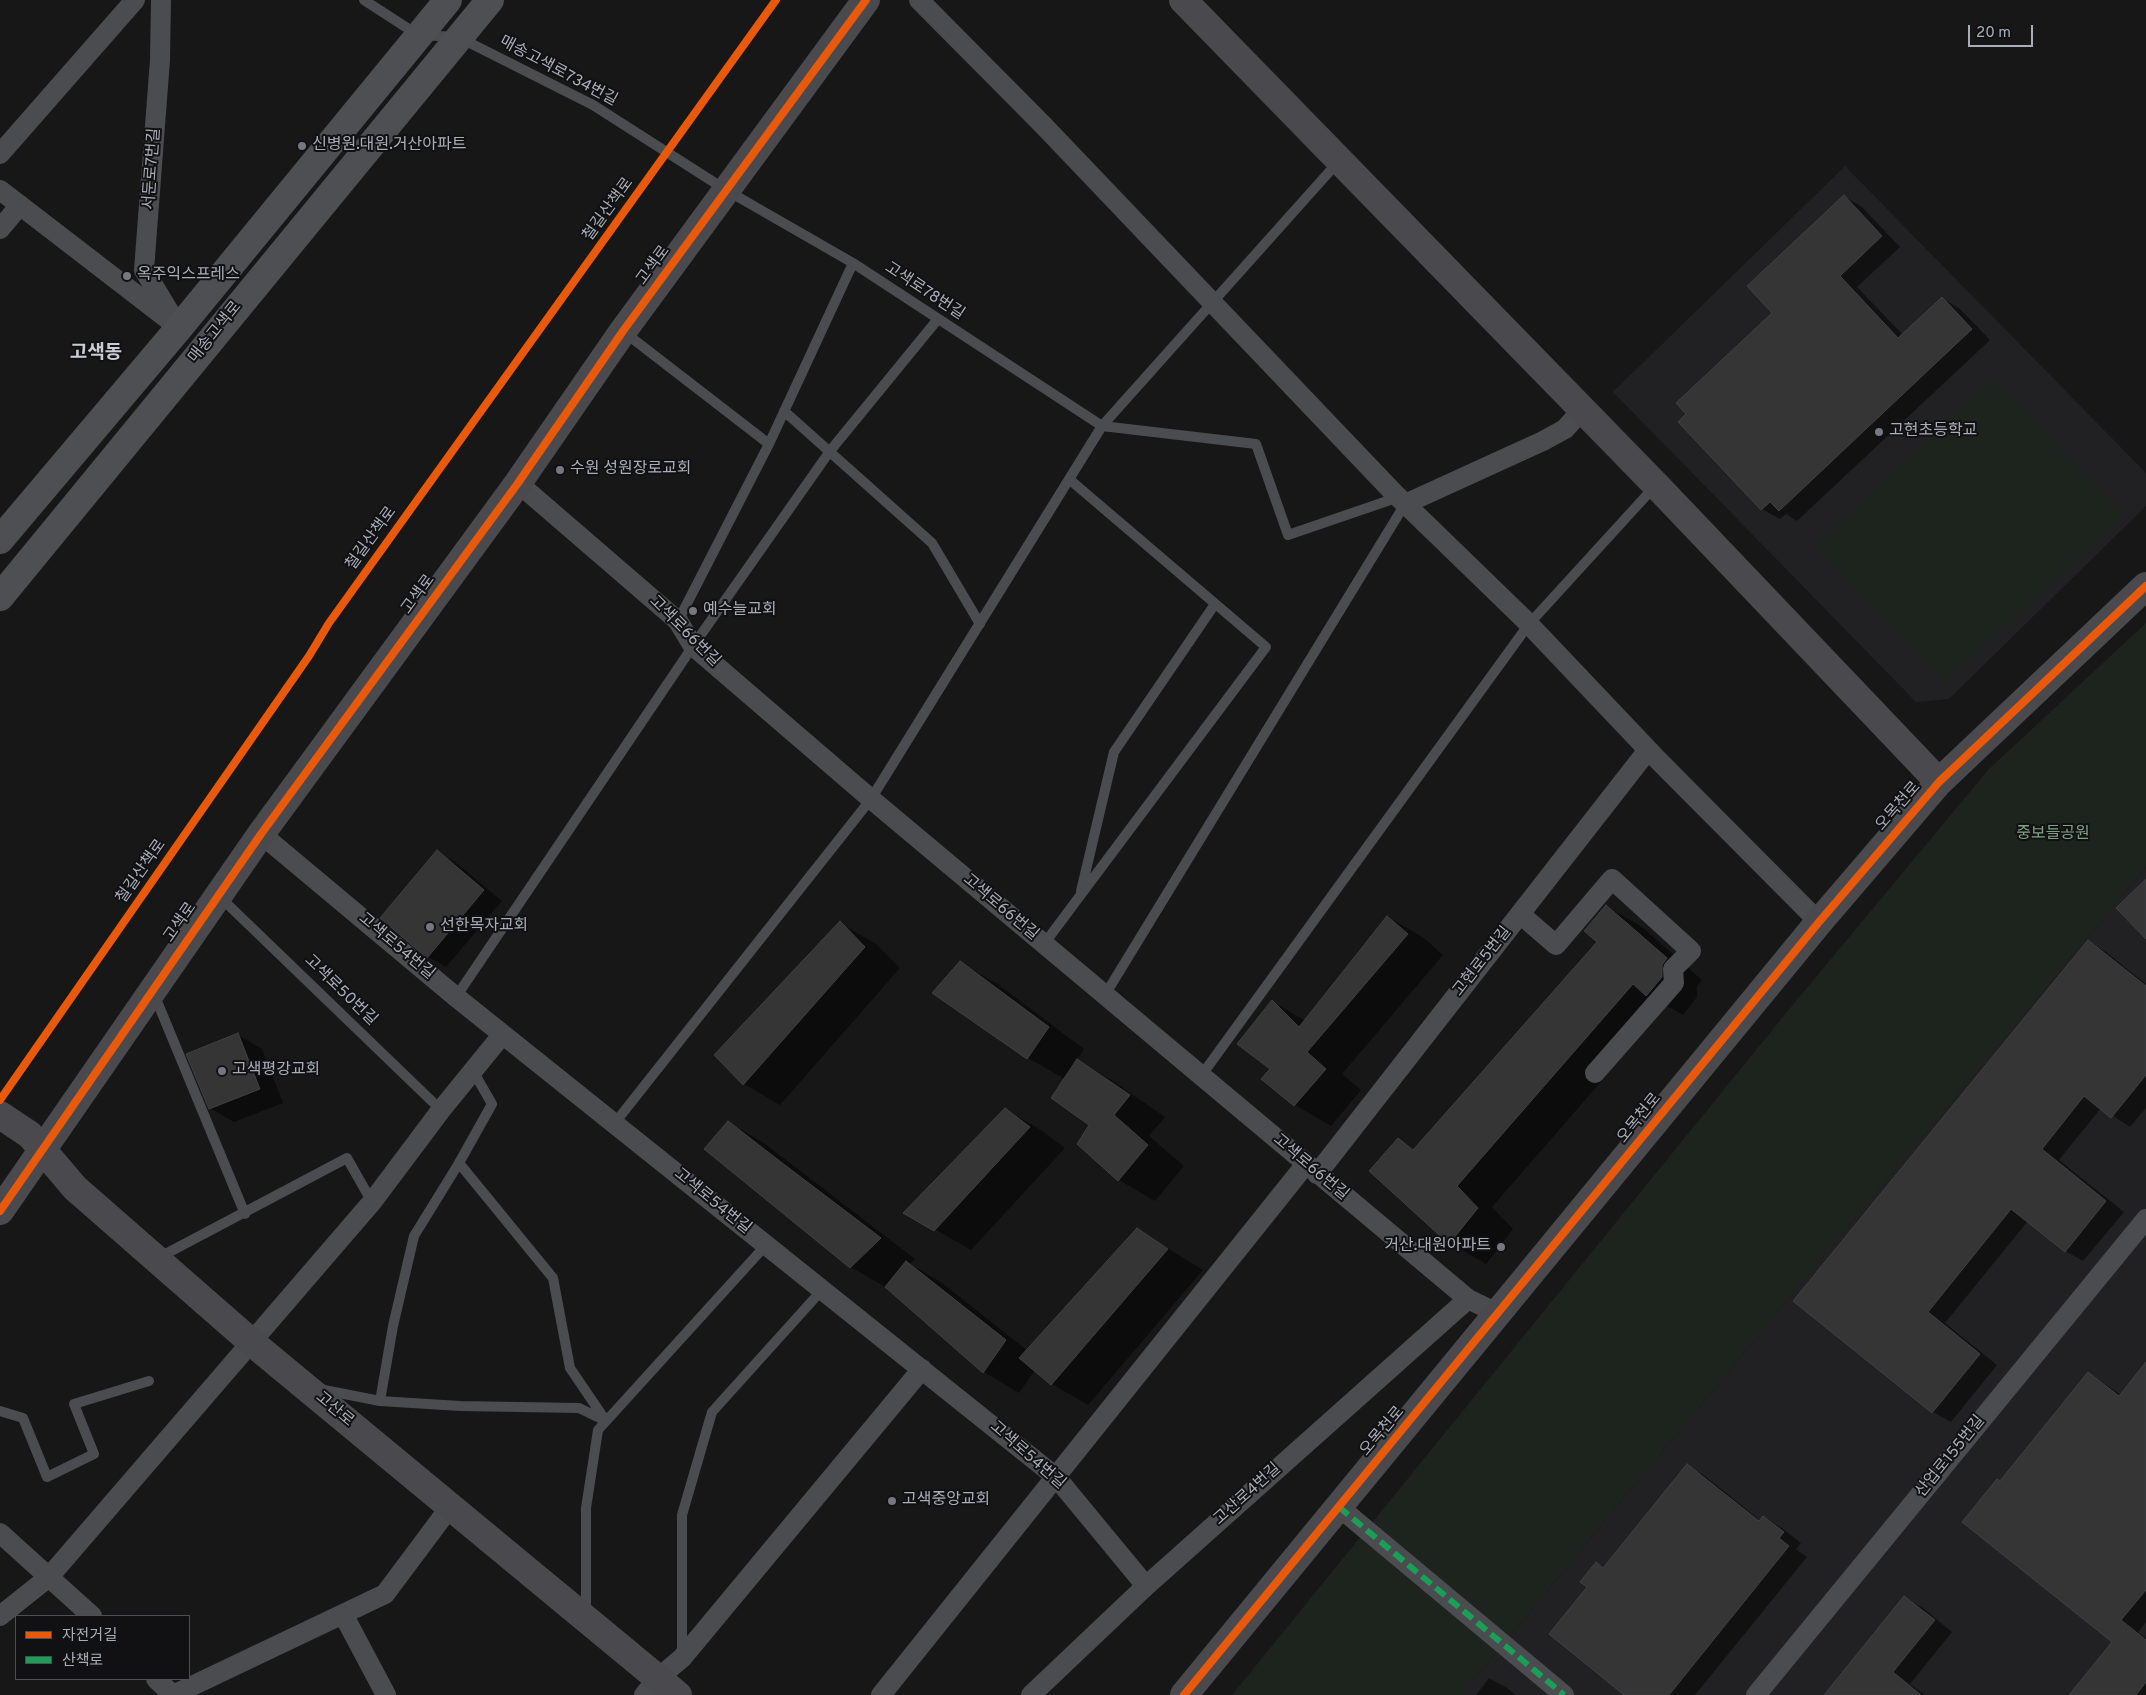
<!DOCTYPE html>
<html>
<head>
<meta charset="utf-8">
<style>
	body { margin:0 }
	#map { position:relative; width:2146px; height:1695px; overflow:hidden; background:#171717; font-family:Overpass,"Noto Sans KR",sans-serif }
	canvas { display:block }
	.legend { position:absolute; left:15px; top:1615px; width:175px; height:65px; box-sizing:border-box; background:#111113; border:1px solid #4d4f55; margin:0; padding:6px 9px; list-style:none; font-size:15px; color:#a8adb8 }
	.legend li { display:flex; align-items:center; gap:10px; height:25px }
	.legend b { width:25px; border:1px solid #4d4f55 }
	.scale { position:absolute; left:1968px; top:25px; width:65px; height:22px; box-sizing:border-box; border:2px solid #a8adb8; border-top:0; padding-left:6px; font-size:15px; line-height:18px; white-space:nowrap; color:#a8adb8; -webkit-text-stroke:4px #111113; paint-order:stroke }
</style>
</head>
<body>
<div id="map">
<canvas width="2146" height="1695"></canvas>
<ul class="legend">
<li><b style="height:6px;background:#e8590c"></b>자전거길</li>
<li><b style="height:6px;background:#1a9f57"></b>산책로</li>
</ul>
<div class="scale">20 m</div>
</div>
<script>
const ctx = document.querySelector('canvas').getContext('2d');
ctx.lineJoin = 'round';
function fillPath(path, color) { ctx.fillStyle = color; ctx.fill(path, 'evenodd'); }
const toPath = rows => new Path2D(rows.map(r => 'M' + r).join(''));
function stroke(path, color, width, dash) { ctx.strokeStyle = color; ctx.lineWidth = width; ctx.lineCap = dash ? 'butt' : 'round'; ctx.setLineDash(dash || []); ctx.stroke(path); }
function label(font, color, halo, rows, align = 'center') {
  ctx.font = font + ' Overpass,"Noto Sans KR",sans-serif'; ctx.lineWidth = 4; ctx.setLineDash([]); ctx.textBaseline = 'middle'; ctx.strokeStyle = halo; ctx.fillStyle = color; for (const [text, x, y, turn = 0] of rows) {
    ctx.save(); ctx.translate(x, y); ctx.rotate((+turn || 0) * Math.PI / 180); ctx.textAlign = isNaN(turn) ? turn : align; if (halo) ctx.strokeText(text, 0, 0); ctx.fillText(text, 0, 0); ctx.restore();
  }
}
const built = toPath([
	[1845,166,2146,473,2146,506,1949,699,1916,702,1613,392],
	[2146,867,2146,1695,1461,1695]
]);
const green = toPath([
	[1993,378,2123,515,1945,683,1815,545],
	[2146,623,2146,867,1461,1695,1232,1695,1782,1018,1988,770]
]);
const shadow = toPath([
	[1844,196,1862,207,1900,247,1857,287,1903,335,1942,298,1960,309,1990,340,1797,521,1786,514,1780,519,1762,509,1774,313],
	[437,852,455,862,502,901,446,967,428,957,381,918],
	[1606,906,1642,927,1702,980,1697,986,1697,997,1683,1015,1667,1006,1492,1207,1513,1229,1486,1264,1450,1243,1371,1171,1399,1140,1415,1150,1598,942],
	[1388,917,1424,938,1443,955,1342,1074,1361,1090,1331,1126,1295,1105,1263,1079,1271,1069,1273,1002,1306,1021],
	[840,923,876,944,900,968,780,1105,744,1084],
	[2088,941,2106,952,2146,984,2146,1108,2130,1127,2101,1108,2059,1160,2124,1212,2083,1261,2065,1251,2028,1221,1945,1323,1997,1365,1951,1422,1933,1412,1794,1300],
	[960,963,996,983,1084,1049,1077,1060,1113,1081,1165,1117,1149,1136,1184,1166,1155,1201,1119,1180,1078,1144,1091,1124,1065,1079,1028,1058],
	[238,1035,262,1049,283,1103,234,1122,210,1108],
	[1005,1109,1041,1130,1065,1148,971,1250,905,1212],
	[728,1122,764,1143,915,1259,910,1264,942,1283,1028,1351,1138,1230,1203,1270,1088,1405,1052,1384,1035,1370,1019,1393,984,1372,887,1288,851,1267,705,1149],
	[2089,1373,2121,1395,2146,1373,2146,1622,2138,1632,2146,1638,2146,1695,2070,1695,2113,1642,2001,1482],
	[1687,1465,1705,1476,1761,1521,1764,1517,1782,1528,1801,1543,1796,1549,1807,1557,1695,1695,1626,1695,1589,1587,1597,1564,1604,1568],
	[1905,1598,1923,1608,1952,1632,1910,1684,1925,1695,1824,1695],
	[1489,1678,1507,1688,1516,1695,1476,1695]
]);
const building = toPath([
	[1844,195,1882,236,1840,276,1898,338,1942,297,1972,329,1779,511,1770,502,1761,510,1678,422,1686,414,1676,403,1772,313,1747,286,1844,195],
	[437,850,484,890,427,958,380,918,437,850],
	[2146,879,2146,939,2116,908,2146,879],
	[1606,905,1667,958,1662,965,1662,977,1646,996,1633,984,1457,1186,1478,1208,1449,1244,1369,1171,1398,1138,1413,1150,1597,942,1584,931,1606,905],
	[1387,916,1408,934,1307,1052,1326,1069,1294,1106,1261,1079,1270,1069,1237,1044,1272,1000,1299,1027,1387,916],
	[840,921,865,947,743,1085,714,1055,840,921],
	[2088,940,2146,986,2146,1075,2111,1118,2084,1096,2042,1149,2106,1201,2065,1252,2011,1209,1928,1312,1980,1354,1932,1413,1793,1301,2088,940],
	[960,961,1049,1027,1027,1059,932,993,960,961],
	[238,1033,260,1089,209,1109,186,1054,238,1033],
	[1077,1059,1130,1095,1114,1115,1148,1145,1118,1181,1077,1144,1089,1125,1051,1098,1077,1059],
	[1005,1108,1030,1127,934,1231,903,1213,1005,1108],
	[728,1121,777,1159,881,1238,850,1268,704,1149,728,1121],
	[1137,1228,1168,1249,1051,1385,1019,1358,1137,1228],
	[906,1261,1006,1340,983,1373,885,1287,906,1261],
	[2146,1362,2146,1590,2121,1620,2146,1640,2146,1682,2136,1695,2069,1695,2112,1642,1962,1522,1997,1479,2000,1481,2088,1372,2119,1396,2146,1362],
	[1687,1464,1759,1521,1763,1516,1784,1532,1779,1538,1789,1546,1669,1695,1624,1695,1549,1634,1587,1587,1580,1582,1596,1562,1603,1568,1687,1464],
	[1904,1596,1935,1620,1893,1672,1921,1695,1824,1695,1904,1596]
]);
const lane = toPath([
	[364,0,418,35,458,37,593,105,726,190,853,263,1102,426,1256,444,1288,535,1399,497],
	[624,332,769,444],
	[784,411,932,543,980,624],
	[678,621,769,444,853,263],
	[1081,891,1114,752,1215,604],
	[220,897,441,1110],
	[1044,944,1266,647,1069,479],
	[154,994,245,1214],
	[1105,995,1405,504],
	[456,997,693,646,830,451,938,319],
	[1201,1076,1529,624,1656,485],
	[614,1124,871,799,1102,426,1338,162],
	[459,1163,492,1104,473,1071],
	[158,1258,347,1158,372,1202],
	[319,1389,380,1401,460,1406,579,1408,606,1421],
	[380,1401,393,1326,414,1236,459,1163,553,1278,570,1368,606,1421],
	[0,1411,23,1418,47,1477,94,1454,74,1404,149,1381],
	[586,1614,586,1508,598,1430,766,1245],
	[682,1655,682,1515,712,1412,822,1290]
]);
const street = toPath([
	[161,0,160,60,144,270,179,328],
	[919,0,1044,126,1394,493,1524,619,1654,756,1819,922],
	[0,154,135,0],
	[0,190,169,320],
	[0,229,20,205],
	[518,483,678,621,693,646,871,799,1468,1299,1499,1314],
	[1405,504,1543,441,1565,429,1582,410],
	[261,834,456,997,1056,1477,1146,1586],
	[1520,914,1556,945,1612,879,1691,951,1673,969,1674,983,1595,1073],
	[1317,1174,1648,750],
	[1339,1507,1564,1695],
	[0,1533,92,1616],
	[343,1614,386,1695],
	[0,1616,49,1577,372,1202,441,1110,502,1035],
	[156,1679,173,1695],
	[173,1695,385,1594,450,1507],
	[644,1695,657,1679,682,1658,922,1369],
	[881,1695,1306,1164],
	[1031,1695,1146,1586,1468,1299],
	[1756,1695,2146,1219]
]);
const secondary = toPath([
	[1183,0,1656,485,1939,782],
	[0,1115,30,1135,75,1188,250,1341,678,1695],
	[0,1211,261,834,518,483,623,331,866,0],
	[1184,1695,1819,922,1939,782,2146,586]
]);
const primary = toPath([
	[0,540,179,328,448,0],
	[0,597,490,0]
]);
const quiet = toPath([
	[1339,1507,1564,1695]
]);
const cycleway = toPath([
	[0,1100,309,656,329,623,776,0],
	[0,1211,261,834,518,483,623,331,866,0],
	[1184,1695,1819,922,1939,782,2146,586]
]);
const markers = [
	[302,146,5,"#757880"],
	[127,276,5,"#757880"],
	[1879,432,5,"#757880"],
	[560,470,5,"#757880"],
	[693,611,5,"#757880"],
	[430,927,5,"#757880"],
	[222,1071,5,"#757880"],
	[1501,1247,5,"#757880"],
	[892,1501,5,"#757880"]
];
const streetNames = [
	["매송고색로734번길",558,72,28],
	["서둔로7번길",153,169,-86],
	["철길산책로",609,210,-54],
	["고색로",654,266,-54],
	["고색로78번길",924,292,33],
	["매송고색로",216,333,-51],
	["철길산책로",372,539,-54],
	["고색로",419,595,-54],
	["고색로66번길",684,632,45],
	["오목천로",1899,807,-49],
	["철길산책로",142,872,-55],
	["고색로66번길",1000,908,40],
	["고색로",181,923,-55],
	["고색로54번길",396,947,40],
	["고현로5번길",1483,962,-52],
	["고색로50번길",340,991,44],
	["오목천로",1640,1119,-51],
	["고색로66번길",1310,1168,40],
	["고색로54번길",712,1202,39],
	["고산로",334,1410,40],
	["오목천로",1383,1432,-50],
	["고색로54번길",1027,1456,41],
	["산업로155번길",1951,1457,-51],
	["고산로4번길",1248,1495,-42]
];
const poiNames = [
	["신병원.대원.거산아파트",312,146],
	["옥주익스프레스",137,276],
	["고현초등학교",1889,432],
	["수원 성원장로교회",570,470],
	["예수늘교회",703,611],
	["선한목자교회",440,927],
	["고색평강교회",232,1071],
	["거산.대원아파트",1491,1247,"right"],
	["고색중앙교회",902,1501]
];
const parkNames = [
	["중보들공원",2053,835]
];
const quarterNames = [
	["고색동",96,354]
];
fillPath(built, '#212123');
fillPath(green, '#1d241e');
fillPath(shadow, '#0007');
fillPath(building, '#353536');
stroke(building, '#3f4043', 1);
stroke(lane, '#4b4c50', 10);
stroke(street, '#4b4c50', 20);
stroke(secondary, '#4a4a4e', 28);
stroke(primary, '#4d4f52', 28);
stroke(quiet, '#1a9f57', 6, [12, 6]);
stroke(cycleway, '#e8590c', 8);
for (const [x, y, r, color] of markers) { const dot = new Path2D(); dot.arc(x, y, r, 0, 2 * Math.PI); ctx.fillStyle = color; ctx.fill(dot); stroke(dot, '#111113', 2); }
label('16px', '#a8adb8', '#111113', streetNames);
label('16px', '#a8adb8', '#111113', poiNames, 'left');
label('16px', '#7fa381', '#111113', parkNames);
label('bold 19px', '#c9ccd4', '#111113', quarterNames);
</script>
</body>
</html>
